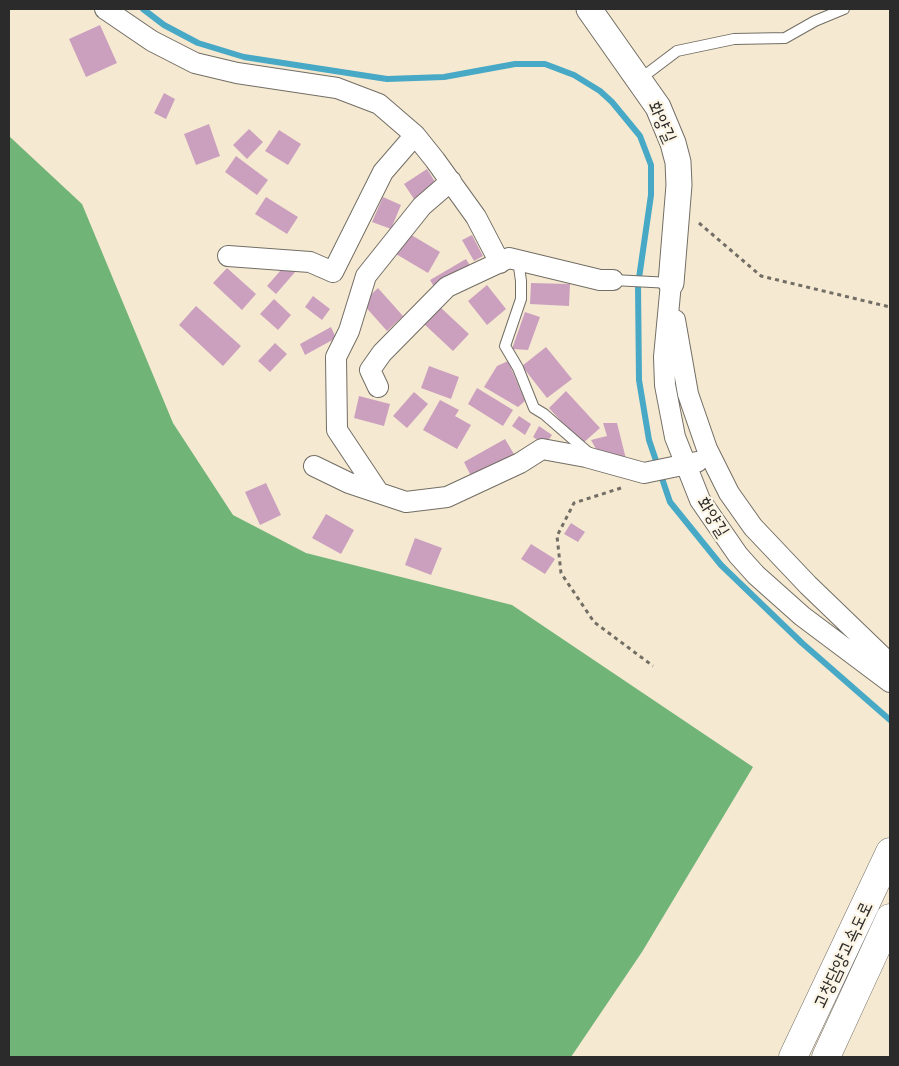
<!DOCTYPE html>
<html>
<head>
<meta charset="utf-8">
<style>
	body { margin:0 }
	#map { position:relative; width:899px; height:1066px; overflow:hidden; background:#f6e9d1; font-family:Mali,sans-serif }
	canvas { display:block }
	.frame { position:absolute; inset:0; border:10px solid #2b2b2b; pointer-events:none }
</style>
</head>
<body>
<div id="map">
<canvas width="899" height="1066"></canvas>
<div class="frame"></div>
</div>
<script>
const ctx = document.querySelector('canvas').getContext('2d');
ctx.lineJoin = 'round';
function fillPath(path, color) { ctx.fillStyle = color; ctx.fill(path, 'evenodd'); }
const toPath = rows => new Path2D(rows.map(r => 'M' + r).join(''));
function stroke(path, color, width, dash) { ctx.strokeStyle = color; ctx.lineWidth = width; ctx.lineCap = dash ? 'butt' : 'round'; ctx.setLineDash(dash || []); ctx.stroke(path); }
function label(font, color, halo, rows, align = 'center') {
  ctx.font = font + ' Mali,"Poor Story",sans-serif'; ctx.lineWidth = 4.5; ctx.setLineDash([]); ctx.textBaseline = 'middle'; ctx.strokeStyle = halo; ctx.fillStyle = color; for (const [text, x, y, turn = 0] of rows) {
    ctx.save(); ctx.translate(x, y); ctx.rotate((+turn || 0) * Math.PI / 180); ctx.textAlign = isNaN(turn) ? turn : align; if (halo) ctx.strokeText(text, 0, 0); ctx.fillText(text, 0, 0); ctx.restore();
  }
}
const forest = toPath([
	[9,136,82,204,173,423,233,515,306,553,512,605,753,767,642,952,571,1057,9,1057]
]);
const stream = toPath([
	[143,9,164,25,198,43,244,57,387,79,444,77,515,64,545,64,574,75,600,91,612,102,640,136,651,165,651,195,638,285,639,380,649,440,670,502,721,565,802,643,890,720]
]);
const building = toPath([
	[100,25,117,63,86,77,69,39],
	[164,93,175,99,166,119,154,113],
	[209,124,220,156,196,165,184,134],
	[249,129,263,142,247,159,233,145],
	[279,130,301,144,288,165,265,151],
	[236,156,268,180,257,195,225,172],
	[427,169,437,185,414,199,404,184],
	[266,197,298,217,287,234,255,214],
	[383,197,401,205,391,229,372,222],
	[408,233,440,252,428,273,396,254],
	[472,235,483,256,474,261,462,240],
	[466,259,472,269,436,290,430,280],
	[287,263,296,271,276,294,267,286],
	[227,268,256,294,242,310,213,283],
	[531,283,570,284,569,306,530,304],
	[487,285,506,309,487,325,468,301],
	[378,288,403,316,387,331,362,303],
	[313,296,330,309,322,320,305,307],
	[274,299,291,315,278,330,260,314],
	[196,306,241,346,223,366,179,325],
	[439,306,469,334,453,351,423,323],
	[525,312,540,317,528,350,512,349],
	[331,327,336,338,305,355,300,344],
	[275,343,287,354,270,372,258,361],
	[546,347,572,379,547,398,522,366],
	[508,361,525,401,518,407,484,387,497,366],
	[429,366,459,377,451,399,421,388],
	[477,388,513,410,503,426,468,404],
	[566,391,600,428,582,444,549,408],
	[414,392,428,404,407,428,393,416],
	[359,396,390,404,384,426,354,418],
	[440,400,459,410,455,416,471,425,457,449,423,430],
	[519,416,531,424,525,435,512,426],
	[603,423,617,423,627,463,600,456,591,440,607,436],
	[539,426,552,435,545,445,533,437],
	[505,439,514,454,472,478,464,462],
	[266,483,281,515,260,525,245,492],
	[326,514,354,530,341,554,312,538],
	[571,523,585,532,578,542,564,534],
	[415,538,442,548,431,575,405,565],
	[531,544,555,559,545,574,521,559]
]);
const path = toPath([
	[699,223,761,276,890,307],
	[621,488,574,503,557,536,561,573,594,622,653,666]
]);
const service = toPath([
	[640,79,677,51,734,39,785,38,815,21,844,9],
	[518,260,521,281,521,299,505,346,518,368,534,408,544,414,590,454],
	[613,280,671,283]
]);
const minor = toPath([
	[105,9,152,41,195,63,237,73,337,88,379,104,415,135,435,160,476,217,500,263],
	[228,256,310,262,333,272,383,172,415,135],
	[671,283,664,357,665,385,675,437,700,500,738,555,756,575,802,616,890,682],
	[675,320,688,394,707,449,729,493,753,527,808,585,890,664],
	[378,387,370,370,382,353,447,287,479,272,509,258,600,280,613,280],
	[314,466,349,483,406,502,447,497,520,463,542,449,586,457,644,473,697,462],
	[379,493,337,430,336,357,349,331,366,276,422,206,451,181]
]);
const tertiary = toPath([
	[589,9,658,107,673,143,678,162,679,185,671,283]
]);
const motorway = toPath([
	[793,1057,890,852],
	[826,1057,890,918]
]);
const streetNames = [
	["화양길",662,122,66],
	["화양길",713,517,58],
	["고창담양고속도로",843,955,-65]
];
fillPath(forest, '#71b478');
stroke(stream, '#47a9c6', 6);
fillPath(building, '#cba0bf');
stroke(service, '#726e65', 12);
stroke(minor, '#726e65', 22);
stroke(tertiary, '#726e65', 27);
stroke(motorway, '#726e65', 29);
stroke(path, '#726e65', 3, [4, 4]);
stroke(service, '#fff', 10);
stroke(minor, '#fff', 20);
stroke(tertiary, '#fff', 25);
stroke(motorway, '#fff', 28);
label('18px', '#2b2b2b', '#fcf5e5', streetNames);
</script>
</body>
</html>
